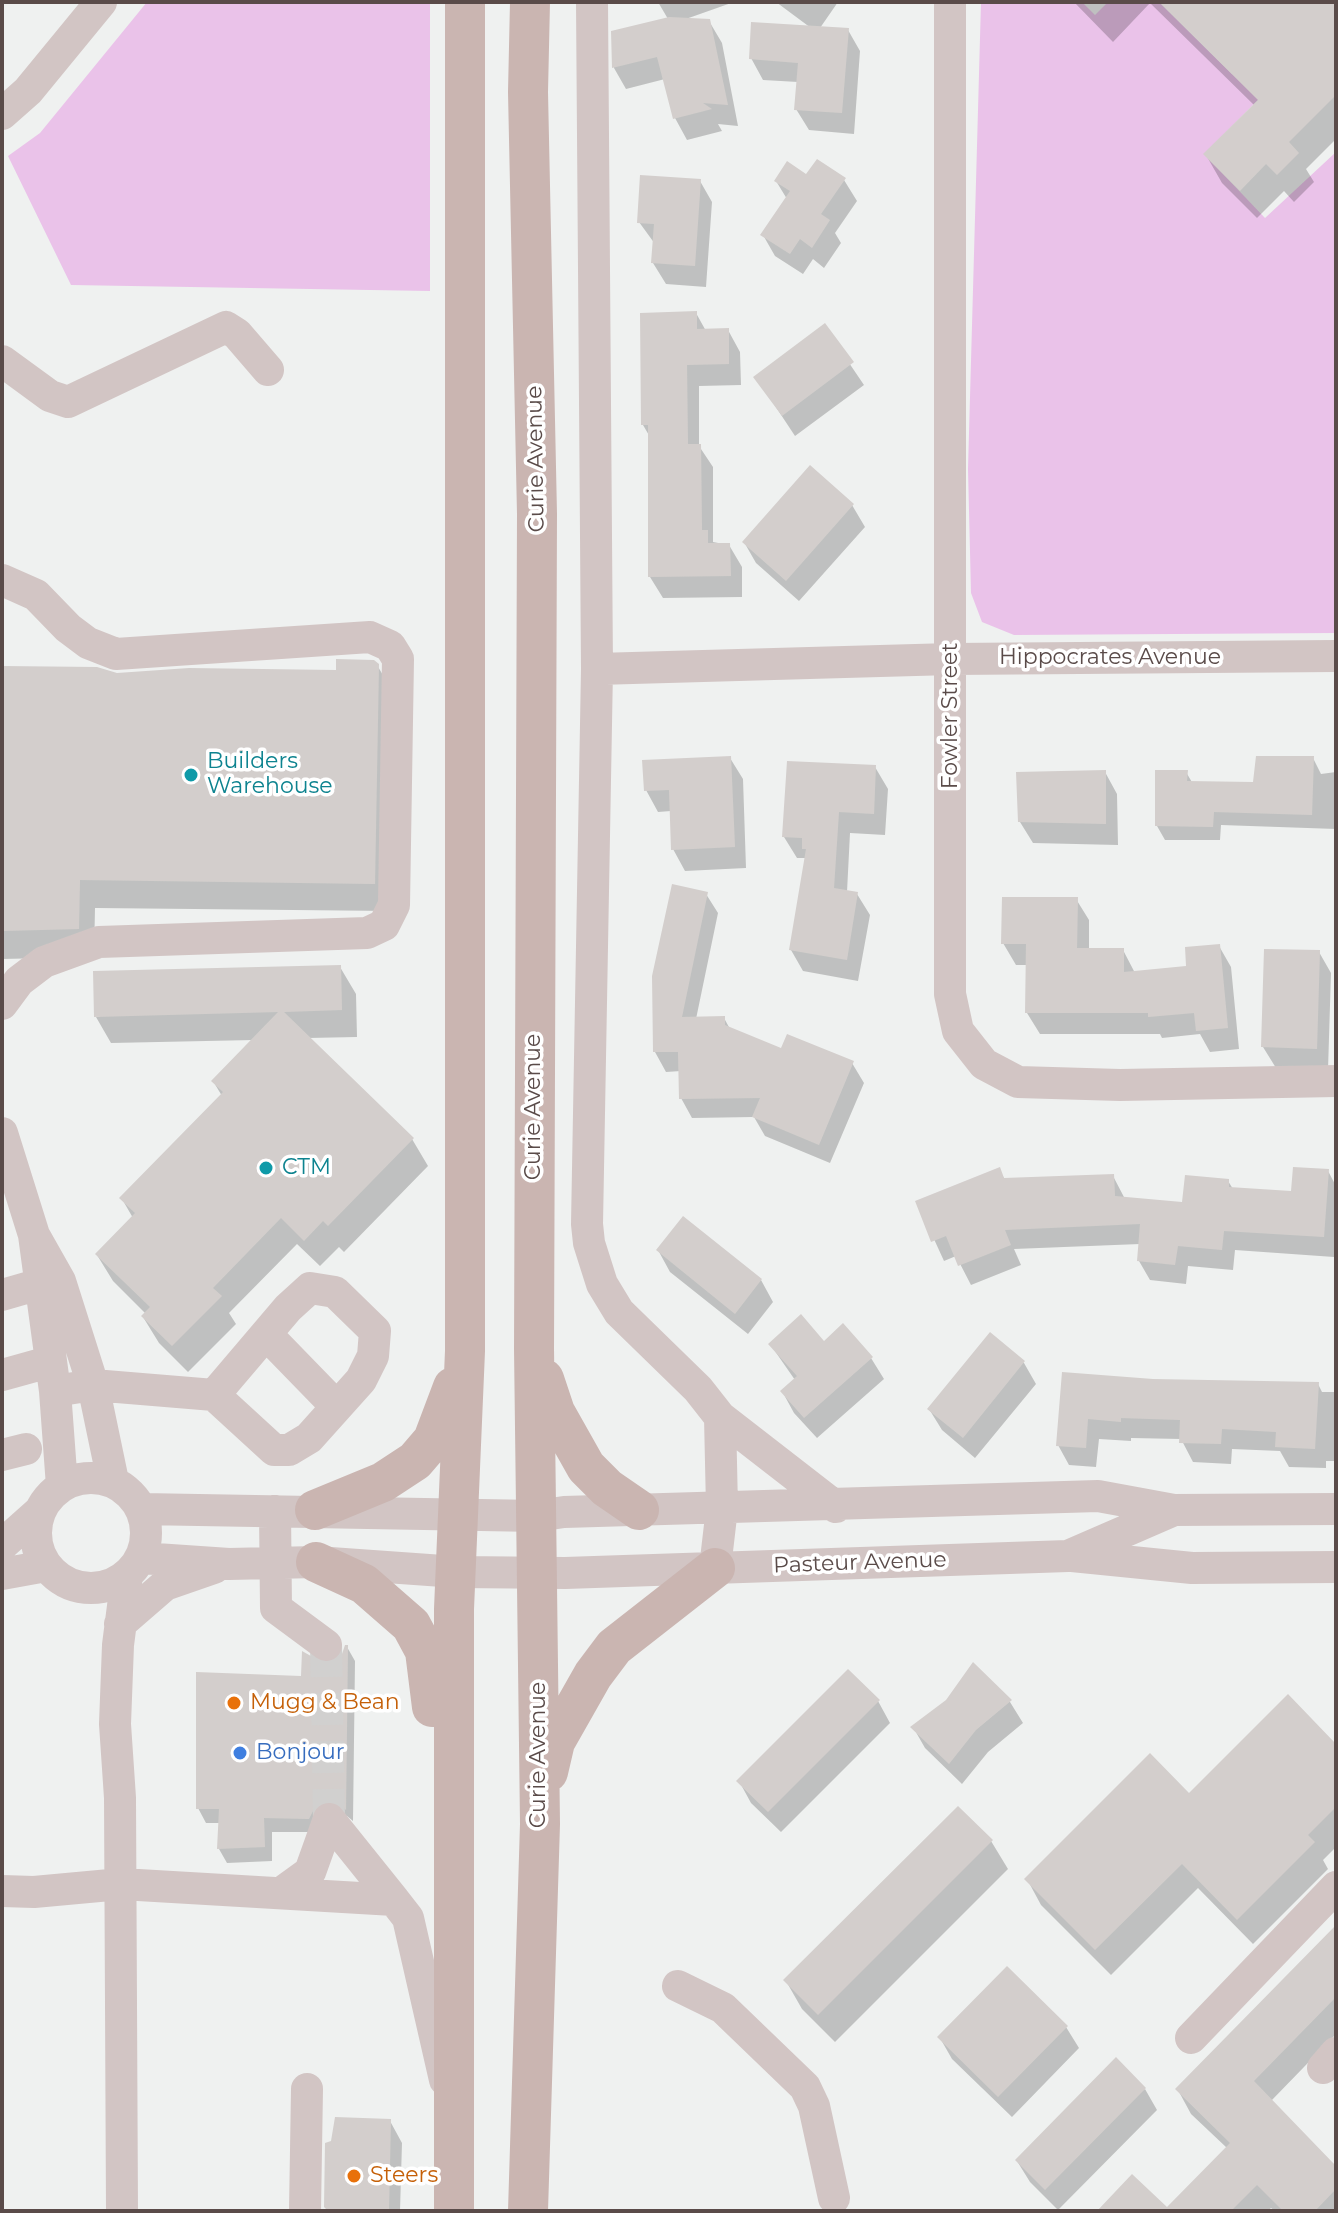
<!DOCTYPE html>
<html>
<head>
<meta charset="utf-8">
<style>
	body { margin:0 }
	#map { position:relative; width:1338px; height:2213px; overflow:hidden; background:#eff1f0; font-family:Montserrat,sans-serif }
	canvas { display:block }
	.frame { position:absolute; inset:0; border:4px solid #5a4b49; pointer-events:none }
</style>
</head>
<body>
<div id="map">
<canvas width="1338" height="2213"></canvas>
<div class="frame"></div>
</div>
<script>
const ctx = document.querySelector('canvas').getContext('2d');
ctx.lineJoin = 'round';
function fillPath(path, color) { ctx.fillStyle = color; ctx.fill(path, 'evenodd'); }
const toPath = rows => new Path2D(rows.map(r => 'M' + r).join(''));
function stroke(path, color, width, dash) { ctx.strokeStyle = color; ctx.lineWidth = width; ctx.lineCap = dash ? 'butt' : 'round'; ctx.setLineDash(dash || []); ctx.stroke(path); }
function label(font, color, halo, rows, align = 'center') {
  ctx.font = font + ' Montserrat,sans-serif'; ctx.lineWidth = 7; ctx.setLineDash([]); ctx.textBaseline = 'middle'; ctx.strokeStyle = halo; ctx.fillStyle = color; for (const [text, x, y, turn = 0] of rows) {
    ctx.save(); ctx.translate(x, y); ctx.rotate((+turn || 0) * Math.PI / 180); ctx.textAlign = isNaN(turn) ? turn : align; if (halo) ctx.strokeText(text, 0, 0); ctx.fillText(text, 0, 0); ctx.restore();
  }
}
const green = toPath([
	[147,2,430,2,430,291,71,285,8,156,40,133],
	[981,2,1082,2,1095,15,1108,2,1159,2,1232,74,1291,67,1204,154,1265,218,1336,152,1336,633,1014,635,982,622,971,593,968,469]
]);
const shadow = toPath([
	[658,2,734,2,683,20,709,21,722,43,738,126,718,124,722,131,687,140,675,118,665,79,626,89,614,68,613,33,668,19],
	[776,2,838,2,820,28,848,30,860,51,854,134,809,130,796,109,798,82,763,80,751,58,811,28],
	[1074,2,1336,2,1336,139,1306,169,1314,182,1294,202,1284,191,1257,218,1222,183,1206,155,1255,106,1150,3,1113,42],
	[807,176,844,180,857,201,835,233,841,243,824,268,813,259,803,274,775,256,763,235,787,199,776,181],
	[700,181,712,202,706,287,666,284,653,263,655,244,639,222],
	[696,313,706,331,728,330,740,352,741,385,699,386,699,446,713,467,713,542,729,545,742,567,742,597,663,598,650,577,650,437,643,425],
	[824,326,864,385,795,436,756,377],
	[852,505,865,527,799,601,756,563,744,542],
	[377,665,394,694,391,911,95,908,94,957,2,959,2,668,117,675,338,672],
	[730,758,743,779,746,868,685,871,673,849,671,811,658,812,646,790],
	[1313,758,1321,774,1336,772,1336,829,1221,825,1220,840,1165,840,1157,826,1186,772,1193,784,1255,784],
	[875,767,888,789,885,835,850,833,847,892,857,894,870,915,858,981,803,971,791,950,806,858,797,858,784,837],
	[1105,772,1117,794,1118,845,1033,843,1020,822],
	[706,894,718,913,696,1019,724,1018,730,1029,782,1050,852,1063,864,1083,830,1163,765,1136,754,1117,692,1118,681,1098,681,1071,666,1072,655,1052],
	[1076,899,1089,920,1089,950,1123,950,1135,973,1189,968,1219,946,1231,967,1239,1049,1210,1052,1200,1034,1162,1038,1160,1034,1040,1034,1027,1013,1028,965,1016,965,1003,943],
	[1319,952,1331,973,1328,1070,1276,1068,1263,1047],
	[340,967,356,994,357,1037,308,1038,412,1139,428,1166,344,1252,339,1247,320,1266,297,1244,229,1313,236,1324,188,1372,159,1343,143,1317,146,1314,113,1281,97,1255,133,1218,122,1199,222,1096,213,1081,254,1040,111,1043,96,1017],
	[999,1169,1005,1180,1113,1176,1125,1199,1184,1204,1228,1181,1233,1189,1293,1193,1328,1171,1336,1186,1334,1257,1235,1250,1233,1270,1188,1266,1186,1284,1150,1280,1139,1261,1140,1244,1014,1249,1021,1265,971,1285,956,1256,944,1261,917,1202],
	[658,1250,761,1280,773,1302,748,1334,670,1272],
	[990,1335,1024,1363,1036,1384,975,1458,942,1430,929,1409],
	[824,1343,871,1358,884,1379,817,1438,794,1413,782,1391,795,1380,770,1344],
	[1064,1374,1153,1381,1318,1384,1322,1392,1336,1392,1336,1461,1326,1461,1326,1468,1289,1467,1280,1451,1232,1449,1231,1464,1193,1462,1181,1439,1131,1438,1131,1441,1099,1439,1096,1467,1069,1465,1058,1445],
	[347,1647,355,1661,353,1821,347,1816,317,1832,272,1832,272,1861,227,1863,219,1849,221,1823,206,1823,198,1808,303,1678,342,1658],
	[974,1665,1010,1702,1023,1723,988,1752,962,1784,925,1748,913,1727,947,1701],
	[878,1701,890,1723,781,1832,751,1803,739,1781],
	[1336,1744,1336,1847,1323,1860,1328,1869,1253,1944,1198,1888,1111,1975,1041,1905,1027,1879,1189,1795],
	[991,1841,1008,1869,835,2042,802,2009,786,1981],
	[1336,1928,1336,2034,1271,2101,1336,2168,1336,2211,1275,2211,1271,2208,1268,2211,1100,2211,1167,2210,1227,2148,1191,2114,1178,2090],
	[1066,2027,1079,2048,1012,2117,952,2059,940,2038],
	[1145,2089,1157,2110,1058,2210,1030,2182,1017,2161],
	[390,2121,402,2143,400,2211,329,2211]
]);
const building = toPath([
	[1159,2,1336,2,1336,95,1289,142,1299,153,1277,175,1266,164,1240,191,1203,154,1258,100],
	[669,17,710,19,728,105,703,103,712,109,673,119,657,57,612,68,611,31],
	[751,22,849,28,842,113,794,110,798,63,749,59],
	[817,159,846,178,821,214,830,220,812,248,800,239,790,254,760,235,790,191,774,181,787,161,806,174],
	[640,175,701,179,695,266,651,263,654,224,637,223],
	[697,311,697,329,729,328,729,364,687,365,688,444,701,444,702,530,708,530,708,543,730,543,731,576,648,577,648,425,641,425,640,313],
	[825,323,854,362,782,416,753,377],
	[810,465,854,504,786,581,742,542],
	[336,659,374,660,379,664,375,884,80,880,79,929,2,931,2,666,97,667,117,673,189,668,336,670],
	[731,756,735,847,671,850,669,790,644,791,642,760],
	[1256,756,1314,756,1312,815,1214,812,1213,827,1155,826,1155,770,1188,770,1187,781,1253,782],
	[787,761,876,765,874,814,839,812,834,888,858,892,847,960,789,950,806,849,802,849,802,838,782,837],
	[1106,770,1106,824,1018,822,1016,772],
	[672,884,708,892,682,1017,725,1016,725,1025,781,1048,787,1034,854,1061,819,1145,752,1117,760,1098,679,1099,678,1052,653,1052,652,976],
	[1002,897,1078,897,1077,948,1124,948,1124,972,1186,966,1185,947,1220,944,1228,1028,1196,1031,1194,1013,1148,1017,1148,1013,1025,1013,1026,944,1001,944],
	[1264,949,1320,950,1317,1049,1261,1047],
	[341,965,342,1010,284,1012,414,1138,328,1226,323,1221,304,1241,281,1218,213,1288,222,1296,172,1346,141,1316,150,1307,95,1254,135,1213,119,1198,223,1092,211,1081,278,1012,94,1017,93,971],
	[1000,1167,1004,1178,1114,1174,1115,1196,1182,1202,1185,1175,1229,1179,1229,1187,1291,1191,1293,1167,1329,1169,1324,1237,1224,1231,1222,1250,1178,1246,1175,1265,1137,1261,1140,1224,1005,1230,1011,1245,958,1266,946,1236,931,1242,915,1201],
	[683,1216,762,1279,735,1314,656,1250],
	[801,1314,824,1341,843,1323,873,1357,804,1418,780,1391,797,1376,768,1344],
	[990,1332,1025,1361,963,1438,927,1409],
	[1062,1372,1153,1379,1319,1382,1315,1449,1275,1447,1276,1432,1222,1429,1221,1444,1179,1443,1180,1420,1121,1418,1121,1422,1088,1419,1086,1448,1056,1446],
	[345,1645,348,1645,346,1810,337,1802,327,1800,316,1805,309,1819,264,1818,265,1847,217,1849,219,1809,196,1809,196,1672,301,1676,302,1651,325,1664,341,1657],
	[973,1662,1012,1700,976,1730,949,1764,910,1727,946,1700],
	[848,1669,880,1700,768,1812,736,1781],
	[1288,1694,1336,1744,1336,1807,1308,1835,1315,1842,1237,1920,1182,1864,1095,1950,1024,1879,1150,1753,1189,1793],
	[958,1806,993,1840,818,2015,783,1980],
	[1336,1925,1336,1997,1254,2081,1336,2166,1336,2189,1315,2211,1283,2211,1257,2185,1231,2211,1097,2211,1132,2174,1167,2207,1230,2143,1175,2089],
	[1007,1966,1068,2026,998,2097,937,2037],
	[1116,2057,1146,2088,1045,2190,1015,2160],
	[335,2117,391,2119,389,2211,328,2211,324,2207,325,2143,331,2141]
]);
const minorTunnel = toPath([
	[326,1645,329,1819]
]);
const minor = toPath([
	[592,2,597,669,587,1224,589,1243,602,1284,619,1312,698,1389,720,1417,836,1507],
	[950,2,950,994,958,1031,984,1064,1018,1082,1120,1085,1336,1081],
	[2,114,28,91,101,2],
	[2,361,50,396,68,402,226,327,237,334,268,370],
	[2,580,36,595,68,628,88,643,116,654,370,637,390,646,398,659,394,905,384,925,367,933,99,942,44,962,19,981,2,1004],
	[597,669,951,659,1336,656],
	[2,1133,34,1235],
	[2,1295,40,1284],
	[266,1334,336,1406],
	[2,1375,49,1362],
	[55,1391,93,1385,214,1395,274,1450,289,1450,309,1438,361,1380,373,1356,375,1331,335,1292,310,1288,288,1308,214,1395],
	[2,1455,26,1449],
	'36 1533a55 55 0 1 1 110 0a55 55 0 1 1-110 0Z',
	[62,1486,55,1391,34,1235,60,1281,93,1385,113,1481],
	[142,1509,537,1516,564,1512,1098,1496,1174,1510,1336,1509],
	[275,1511,276,1608,326,1645],
	[2,1545,39,1512],
	[1072,1556,1192,1568,1336,1567],
	[141,1558,229,1564,316,1562,457,1572,565,1573,1068,1556,1174,1510],
	[715,1568,722,1508,720,1417],
	[2,1574,46,1566],
	[120,1624,165,1585,214,1568],
	[329,1819,394,1900],
	[2,1891,34,1892,121,1884,394,1900,408,1918,445,2080],
	[281,1893,310,1872,329,1819],
	[678,1986,723,2008,805,2087,814,2106,834,2198],
	[1191,2038,1336,1887],
	[1323,2068,1336,2053],
	[122,2211,120,1798,115,1724,118,1645,127,1575],
	[305,2211,307,2089]
]);
const major = toPath([
	[544,1379,555,1412,586,1467,607,1488,639,1510],
	[315,1510,383,1482,415,1461,433,1440,453,1387],
	[316,1562,364,1584,411,1625,425,1651,432,1707],
	[548,1772,555,1742,593,1675,614,1647,715,1568],
	[454,2211,454,1609,465,1351,465,2],
	[528,2211,540,1824,534,1348,537,514,528,92,530,2]
]);
const markers = [
	[191,775,8,"#0f9aa8"],
	[266,1168,8,"#0f9aa8"],
	[234,1703,8,"#e8710a"],
	[240,1753,8,"#3f7fe0"],
	[354,2176,8,"#e8710a"]
];
const streetNames = [
	["Curie Avenue",536,459,-91],
	["Hippocrates Avenue",1110,658],
	["Fowler Street",951,716,-90],
	["Curie Avenue",534,1107,-90],
	["Pasteur Avenue",860,1563,-2],
	["Curie Avenue",539,1755,-90]
];
const cultureNames = [
	["Builders",207,762],
	["Warehouse",207,787],
	["CTM",282,1168]
];
const foodNames = [
	["Mugg & Bean",250,1703],
	["Steers",370,2176]
];
const shopNames = [
	["Bonjour",256,1753]
];
fillPath(green, '#eac2e9');
fillPath(shadow, '#0003');
fillPath(building, '#d3cecc');
stroke(minorTunnel, '#d1d0cf', 32, [32, 16]);
stroke(minor, '#d2c5c4', 32);
stroke(major, '#cab5b1', 40);
for (const [x, y, r, color] of markers) { const dot = new Path2D(); dot.arc(x, y, r, 0, 2 * Math.PI); ctx.fillStyle = color; ctx.fill(dot); stroke(dot, '#fff', 3); }
label('22px', '#5a4b49', '#fff', streetNames);
label('22px', '#0d838f', '#fff', cultureNames, 'left');
label('22px', '#c56008', '#fff', foodNames, 'left');
label('22px', '#366cbe', '#fff', shopNames, 'left');
</script>
</body>
</html>
